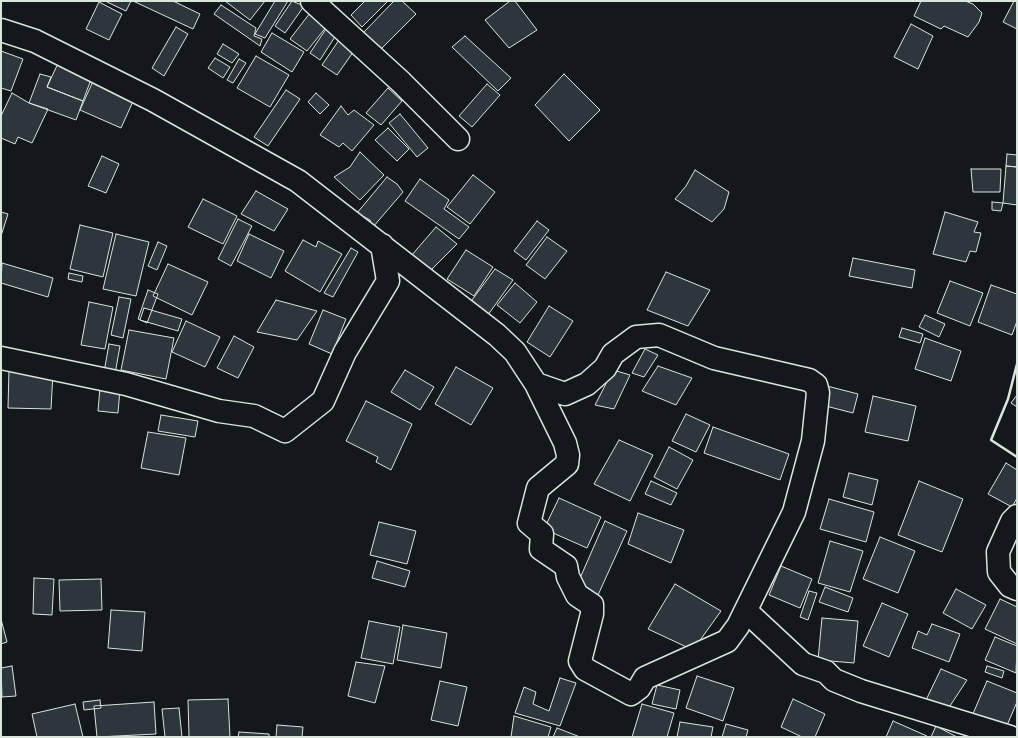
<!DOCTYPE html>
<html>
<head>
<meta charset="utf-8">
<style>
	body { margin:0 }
	#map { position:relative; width:1018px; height:738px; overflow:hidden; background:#14181c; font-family:Lora,serif }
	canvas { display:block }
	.frame { position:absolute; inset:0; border:2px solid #d8e6dc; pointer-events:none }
</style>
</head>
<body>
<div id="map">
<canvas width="1018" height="738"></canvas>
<div class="frame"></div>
</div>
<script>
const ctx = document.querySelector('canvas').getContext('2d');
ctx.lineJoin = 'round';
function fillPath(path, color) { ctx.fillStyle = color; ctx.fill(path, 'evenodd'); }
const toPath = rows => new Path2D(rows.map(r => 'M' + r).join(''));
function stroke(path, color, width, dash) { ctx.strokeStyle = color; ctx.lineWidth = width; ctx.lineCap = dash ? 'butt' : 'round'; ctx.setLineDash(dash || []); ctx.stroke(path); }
const building = toPath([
	[105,1,131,1,126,11,105,1],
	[133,1,173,1,200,14,193,29,133,1],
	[225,1,265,1,250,20,225,1],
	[275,1,288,1,265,38,255,34,275,1],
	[292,1,304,6,285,33,275,26,292,1],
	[365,1,388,1,362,27,351,15,365,1],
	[394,1,402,1,416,14,380,50,363,33,394,1],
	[510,1,515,1,537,30,509,48,485,20,510,1],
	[921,1,965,1,973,4,982,13,979,22,968,37,944,26,941,29,914,16,921,1],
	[1014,1,1017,1,1017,29,1003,22,1014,1],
	[99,2,122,14,109,40,86,29,99,2],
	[221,5,256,28,254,36,262,39,260,46,214,14,221,5],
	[310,13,327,26,307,51,290,39,310,13],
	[911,24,933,36,918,69,894,57,911,24],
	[328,26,338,32,320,60,310,53,328,26],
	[176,27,188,34,164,76,152,68,176,27],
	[272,33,304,52,292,72,261,52,272,33],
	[465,36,511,78,498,91,452,47,465,36],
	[341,37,356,48,337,75,322,65,341,37],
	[223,44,239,54,232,63,217,54,223,44],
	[1,51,23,59,11,91,1,88,1,51],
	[256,56,289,75,270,107,237,88,256,56],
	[215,58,230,67,223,78,208,68,215,58],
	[60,59,93,74,83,101,47,87,60,59],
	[239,59,246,63,233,83,227,80,239,59],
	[40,74,51,77,47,87,83,101,76,120,29,103,40,74],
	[564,74,600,110,569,141,535,105,564,74],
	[94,79,135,97,121,128,80,110,94,79],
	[487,84,500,95,472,127,459,116,487,84],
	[388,88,402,101,381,125,366,113,388,88],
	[286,90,300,99,268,146,254,137,286,90],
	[12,93,29,103,48,109,32,143,18,137,15,144,1,138,1,116,12,93],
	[316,93,329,105,320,114,308,102,316,93],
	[341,106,348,115,354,110,374,125,352,151,343,143,339,147,320,135,341,106],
	[400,114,428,148,417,157,389,123,400,114],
	[388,128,409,149,397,161,375,140,388,128],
	[360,152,384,175,360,200,334,177,350,167,360,152],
	[1007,154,1017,155,1017,167,1006,166,1007,154],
	[102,156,119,164,106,193,88,186,102,156],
	[1006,166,1017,167,1017,205,1003,203,1006,166],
	[971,169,1001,169,1000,192,973,192,971,169],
	[695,170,729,192,724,209,712,222,675,199,686,186,695,170],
	[473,175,495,192,470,224,447,207,473,175],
	[387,177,397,184,403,192,373,227,370,220,357,213,387,177],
	[420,179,449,200,444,209,469,227,459,239,405,201,420,179],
	[256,191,288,209,274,231,241,214,256,191],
	[203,199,237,216,223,244,188,227,203,199],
	[992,202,1003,203,1001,211,992,210,992,202],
	[1,212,8,214,1,236,1,212],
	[945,212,978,222,974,232,981,233,976,252,970,251,966,262,933,254,945,212],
	[238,219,252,226,231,266,218,259,238,219],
	[537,221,549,230,526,260,514,251,537,221],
	[80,225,113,233,103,277,70,269,80,225],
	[436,227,457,244,430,271,411,256,436,227],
	[116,234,149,242,136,296,103,289,116,234],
	[249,234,284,251,271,278,237,261,249,234],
	[547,237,567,251,545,279,526,265,547,237],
	[303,240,316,247,318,241,342,254,320,292,285,271,303,240],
	[158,242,167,246,157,270,148,266,158,242],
	[351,248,358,252,333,297,324,293,351,248],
	[466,250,493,267,474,296,447,279,466,250],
	[853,258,915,270,912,288,849,276,853,258],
	[2,263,53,278,48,297,1,283,2,263],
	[168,264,208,282,192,315,153,296,168,264],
	[495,269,513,280,485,319,466,308,495,269],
	[666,272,710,290,688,326,647,310,666,272],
	[69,273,83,276,82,282,68,279,69,273],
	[950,281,983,293,970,326,937,313,950,281],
	[515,283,537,302,520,323,497,305,515,283],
	[991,285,1017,294,1017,321,1012,335,978,322,991,285],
	[148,290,158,294,147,323,138,319,148,290],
	[119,297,131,299,123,338,111,335,119,297],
	[276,300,317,311,297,340,257,332,276,300],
	[89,302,113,307,105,349,81,345,89,302],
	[549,306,573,321,550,357,527,342,549,306],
	[144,308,182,319,178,331,140,320,144,308],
	[323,310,346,319,332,354,309,344,323,310],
	[925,315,945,324,939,337,919,327,925,315],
	[186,321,220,337,205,367,172,352,186,321],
	[902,328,923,334,920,343,899,337,902,328],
	[129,330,174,338,166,379,121,370,129,330],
	[234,336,254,347,238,378,217,368,234,336],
	[925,338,961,351,951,381,915,369,925,338],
	[109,344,120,346,115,374,104,372,109,344],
	[645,349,658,355,644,377,632,373,645,349],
	[658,366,692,378,676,405,642,391,658,366],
	[456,367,493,388,471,425,435,404,456,367],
	[9,370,53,372,51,409,8,408,9,370],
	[405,370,434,387,420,410,391,392,405,370],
	[613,370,630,375,614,409,595,405,613,370],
	[827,386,858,394,853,413,822,405,827,386],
	[100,387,120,389,118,413,98,411,100,387],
	[1017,395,1017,407,1011,403,1017,395],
	[873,396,916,406,908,441,865,432,873,396],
	[366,401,412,424,391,470,376,462,378,457,346,441,366,401],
	[686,414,710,425,696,452,672,441,686,414],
	[161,415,198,421,195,437,158,431,161,415],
	[713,427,789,454,780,480,704,453,713,427],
	[148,432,186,438,179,475,141,468,148,432],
	[619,440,653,455,630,501,594,484,619,440],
	[669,447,693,460,677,489,654,477,669,447],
	[1006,463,1017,470,1017,498,1012,507,988,494,1006,463],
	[849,473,878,480,872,505,843,497,849,473],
	[651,481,677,493,671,505,645,494,651,481],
	[919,481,963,499,942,552,898,535,919,481],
	[559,498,601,517,587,548,544,529,559,498],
	[829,499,874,512,866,542,820,529,829,499],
	[638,513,684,530,671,563,628,544,638,513],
	[605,521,627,531,598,595,577,585,605,521],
	[379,522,416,531,407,564,370,555,379,522],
	[880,537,915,551,898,593,863,579,880,537],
	[830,541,863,551,850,592,818,583,830,541],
	[377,561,410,571,405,587,372,578,377,561],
	[781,566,812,579,800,608,769,595,781,566],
	[34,578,54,579,52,615,33,614,34,578],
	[101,579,102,610,60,611,59,580,101,579],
	[675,584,721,611,693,650,648,629,675,584],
	[825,587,853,598,848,612,819,602,825,587],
	[956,589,986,605,972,629,943,613,956,589],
	[809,591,817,593,808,620,800,617,809,591],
	[1000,599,1017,607,1017,644,985,629,1000,599],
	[882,603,908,614,889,657,863,646,882,603],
	[111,610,145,612,142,651,108,648,111,610],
	[822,618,858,621,854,663,818,660,822,618],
	[1,619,7,642,1,644,1,619],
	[369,621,400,627,393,664,361,658,369,621],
	[932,624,960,634,949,662,912,648,918,631,927,635,932,624],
	[403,625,447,633,441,668,397,660,403,625],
	[995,637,1017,646,1016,673,985,660,995,637],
	[356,662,385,666,375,703,348,696,356,662],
	[12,666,16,696,2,697,1,668,12,666],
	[987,666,1004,671,1002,678,985,672,987,666],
	[941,669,967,680,948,709,926,700,941,669],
	[697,676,734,688,723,721,686,708,697,676],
	[560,678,576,683,560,726,515,713,524,687,536,692,533,704,549,711,560,678],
	[440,681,467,687,458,726,431,720,440,681],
	[987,681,1017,693,1017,702,1005,730,972,716,987,681],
	[657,685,680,690,676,709,652,704,657,685],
	[228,699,230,737,189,737,188,700,228,699],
	[793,699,825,714,815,737,802,737,781,727,793,699],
	[100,700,101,708,84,710,83,702,100,700],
	[154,702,156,734,97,737,94,706,154,702],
	[75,704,83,737,37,737,32,714,75,704],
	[642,704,674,713,667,737,632,737,642,704],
	[179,708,182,737,165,737,162,709,179,708],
	[514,716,551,727,548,737,511,737,514,716],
	[893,721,927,736,927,737,886,737,893,721],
	[680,722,713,727,711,737,677,737,680,722],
	[726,724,748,730,746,737,722,737,726,724],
	[277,725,303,727,302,737,276,737,277,725],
	[936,726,957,737,931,737,936,726],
	[557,728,580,737,553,737,557,728],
	[239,732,269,734,269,737,238,737,239,732]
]);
const minor = toPath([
	[312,1,401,82,458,139],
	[1,30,35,41,153,100,298,181,497,335,515,352,536,384,565,443,568,455,567,464,538,488,529,523,542,534,541,549,566,566,568,577,577,595,592,605,592,614,580,661,585,669,631,694,639,688,645,678,727,641,738,626,794,512,813,441,818,393,816,385,809,380,714,358,659,335,636,337,613,354,605,368,587,384,565,394,536,384],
	[1,358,126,384,219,411,254,416,285,431,323,401,345,352,388,281,382,245],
	[1017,516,1012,521,998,552,999,572,1010,586,1017,589],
	[746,611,803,664,826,672,834,680,861,691,1010,737]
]);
const wall = toPath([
	[1017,364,1008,399,991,440,1017,457]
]);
fillPath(building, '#2c363c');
stroke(building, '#d8e6dc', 1);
stroke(minor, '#d8e6dc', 25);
stroke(minor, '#14181c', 22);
stroke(wall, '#d8e6dc', 2.5);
</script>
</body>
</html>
